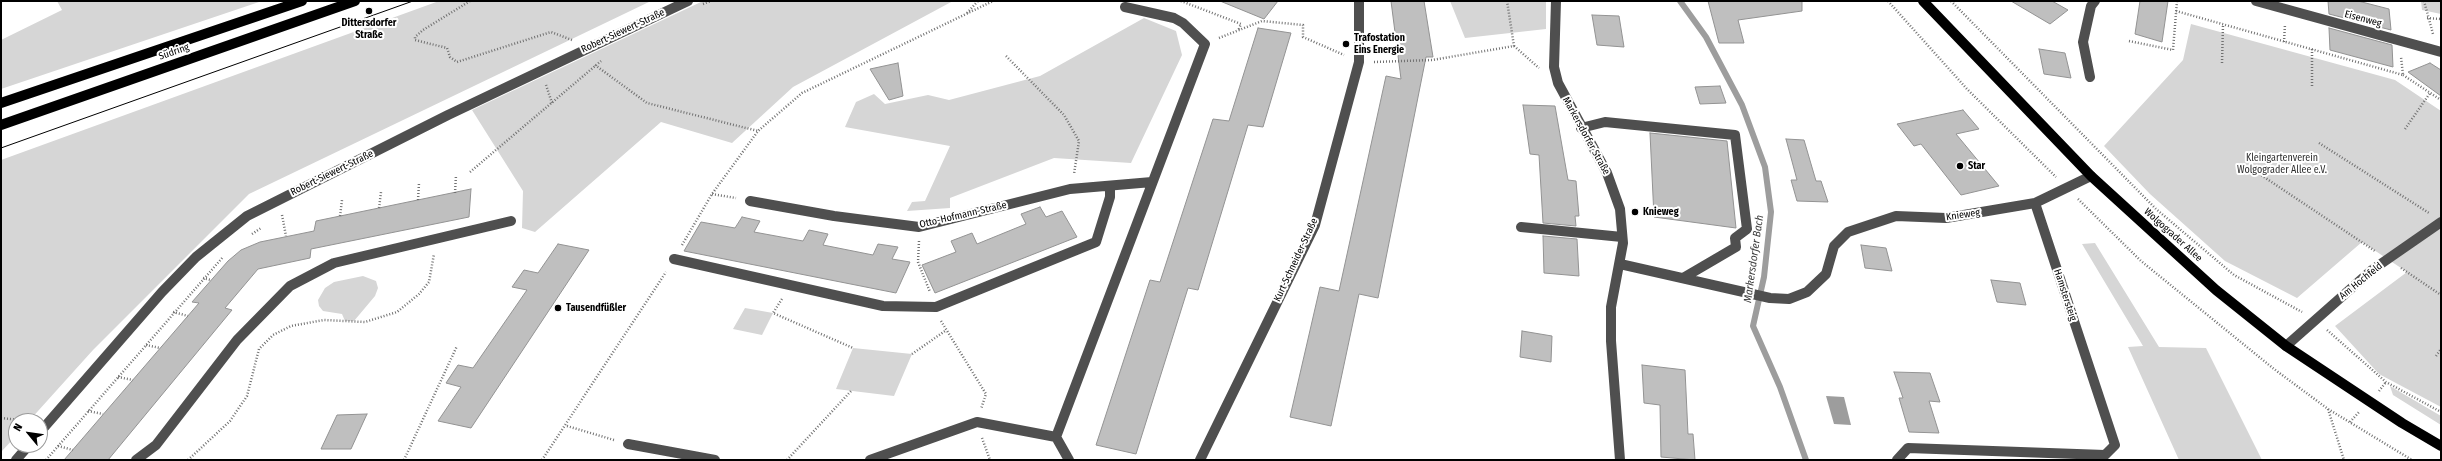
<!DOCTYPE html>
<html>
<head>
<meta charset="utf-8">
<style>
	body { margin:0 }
	#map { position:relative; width:2442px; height:461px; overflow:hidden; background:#fff; font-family:"Fira Sans Condensed",sans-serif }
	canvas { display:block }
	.frame { position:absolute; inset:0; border:2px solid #000; pointer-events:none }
	.north { position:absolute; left:8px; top:413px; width:40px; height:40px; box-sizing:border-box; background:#fff; border:1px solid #999; border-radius:50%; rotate:299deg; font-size:11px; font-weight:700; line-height:16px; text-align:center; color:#000 }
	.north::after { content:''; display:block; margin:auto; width:14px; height:18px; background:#000; clip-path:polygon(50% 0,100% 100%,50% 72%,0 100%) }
</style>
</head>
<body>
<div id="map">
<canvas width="2442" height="461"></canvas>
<div class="frame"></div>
<div class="north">N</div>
</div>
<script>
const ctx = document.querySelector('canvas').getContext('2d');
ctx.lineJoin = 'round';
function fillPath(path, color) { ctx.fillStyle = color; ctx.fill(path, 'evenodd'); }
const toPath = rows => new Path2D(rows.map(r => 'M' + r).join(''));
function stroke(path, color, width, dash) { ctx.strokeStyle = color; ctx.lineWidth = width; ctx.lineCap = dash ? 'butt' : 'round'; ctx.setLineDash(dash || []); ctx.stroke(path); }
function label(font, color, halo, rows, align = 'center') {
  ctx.font = font + ' "Fira Sans Condensed",sans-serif'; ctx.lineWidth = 4; ctx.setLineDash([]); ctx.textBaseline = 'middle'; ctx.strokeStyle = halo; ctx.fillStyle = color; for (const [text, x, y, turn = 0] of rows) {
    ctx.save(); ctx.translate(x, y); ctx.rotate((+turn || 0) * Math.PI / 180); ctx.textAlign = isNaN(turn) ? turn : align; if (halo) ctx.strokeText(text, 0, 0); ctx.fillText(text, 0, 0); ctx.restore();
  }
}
const green = toPath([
	[57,1,262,1,1,89,1,40,62,10],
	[439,1,651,1,249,194,93,350,29,421,16,421,16,436,1,452,1,160],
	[703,1,953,1,793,87,732,143,661,122,535,232,522,228,523,191,472,110],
	[1450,1,1546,1,1546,29,1465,38],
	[2421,1,2441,1,2441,14,2422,10],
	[1144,18,1176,31,1182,55,1131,163,1054,158,950,198,950,208,907,211,912,202,925,201,950,146,845,127,856,102,874,94,885,104,928,95,949,100,1040,76],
	[2191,24,2395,80,2441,111,2441,407,2379,374,2335,326,2407,272,2362,242,2297,298,2225,261,2150,194,2104,146,2183,60],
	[2095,243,2159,347,2206,348,2262,460,2179,460,2128,347,2143,346,2082,244],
	[363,276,376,281,378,288,375,296,354,321,345,321,342,314,323,311,319,306,318,300,325,288,334,282],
	[745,308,773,313,762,335,733,329],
	[853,348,912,354,894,396,836,389],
	[2390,386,2441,416,2441,425,2393,395]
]);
const water = toPath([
	[1826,396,1844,397,1851,425,1834,424]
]);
const stream = toPath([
	[1680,1,1706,37,1742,105,1765,167,1771,212,1764,277,1753,326,1780,387,1806,460]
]);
const building = toPath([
	[1220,1,1278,1,1264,19,1220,1],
	[1391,1,1424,1,1433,57,1426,57,1378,298,1359,294,1331,426,1290,417,1320,287,1339,291,1386,76,1401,79,1391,1],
	[1708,1,1802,1,1802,11,1738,20,1744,43,1719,43,1708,1],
	[2011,1,2052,1,2068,10,2050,24,2011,1],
	[2140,1,2168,1,2162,42,2135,34,2140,1],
	[2328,1,2358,1,2389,9,2391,30,2329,14,2328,1],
	[1592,15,1619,16,1624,47,1597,45,1592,15],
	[1258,28,1291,33,1263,127,1248,125,1198,290,1188,288,1136,454,1096,445,1150,280,1160,282,1213,119,1229,121,1258,28],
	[2329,28,2392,45,2393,67,2330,50,2329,28],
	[2039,49,2065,53,2071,78,2044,74,2039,49],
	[898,63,903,96,889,100,870,69,898,63],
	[2430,63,2441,70,2441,96,2408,72,2430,63],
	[1720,86,1726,103,1700,104,1695,87,1720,86],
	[1523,105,1555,106,1568,180,1576,181,1579,216,1575,216,1576,226,1543,223,1539,155,1530,154,1523,105],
	[1963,110,1979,129,1956,134,1999,186,1961,195,1921,144,1914,146,1897,124,1963,110],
	[1650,133,1727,141,1736,228,1654,217,1650,133],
	[1786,139,1804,140,1816,181,1821,181,1828,202,1797,201,1791,180,1797,180,1786,139],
	[471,189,469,217,311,249,310,258,258,269,225,308,232,310,108,460,64,460,199,303,192,302,228,261,241,250,260,242,314,231,316,221,471,189],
	[1040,207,1046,217,1062,211,1077,237,935,293,922,265,956,252,951,241,972,233,977,244,1026,224,1021,214,1040,207],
	[742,217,760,221,754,232,803,241,809,230,828,234,823,245,873,255,878,244,898,247,892,259,910,262,896,293,684,251,701,222,735,228,742,217],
	[1543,236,1577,239,1579,276,1544,273,1543,236],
	[558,244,589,250,471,428,438,421,461,387,446,383,458,365,473,368,527,290,512,287,524,270,538,273,558,244],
	[1861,245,1886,248,1892,271,1865,268,1861,245],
	[1991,280,2020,283,2026,305,1997,302,1991,280],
	[1522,331,1552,336,1551,362,1520,357,1522,331],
	[1642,365,1685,370,1688,434,1693,434,1695,460,1661,457,1660,405,1644,403,1642,365],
	[1894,372,1930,373,1940,402,1929,401,1939,433,1909,432,1899,398,1903,398,1894,372],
	[367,414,351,449,321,449,337,415,367,414]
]);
const path = toPath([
	[470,1,423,30,415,37,415,40,447,48,450,57,457,62,551,32,572,40],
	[1181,1,1241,24,1238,31],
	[1888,1,1967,89,2056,177],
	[1951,1,2156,209,2234,275,2302,312],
	[2424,1,2433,34],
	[703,4,711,1],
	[2176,11,2403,75,2401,57],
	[967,13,978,1],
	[2427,18,2441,19],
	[1219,38,1262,21,1303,25,1303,37,1344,55],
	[2129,41,2173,50,2177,1],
	[2284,42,2285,24],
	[1514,46,1539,68],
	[2312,49,2312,88],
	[1006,56,1064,115,1079,141,1074,174],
	[1374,62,1432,60,1514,46,1507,1],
	[2222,63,2223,25],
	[595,65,647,103,758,131],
	[2403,75,2441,100],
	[546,85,552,103],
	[2405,129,2430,93],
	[2319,143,2429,213],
	[2249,167,2375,251],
	[470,172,601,61],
	[455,193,456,175],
	[712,194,736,198],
	[2078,199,2141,261,2274,369,2328,409,2412,460],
	[418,200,419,183],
	[379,208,381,192],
	[282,215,286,236],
	[340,216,342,200],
	[252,234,261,228],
	[919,241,918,262,930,292],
	[682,245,712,194,758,131,802,93,993,1],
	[2401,268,2441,295],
	[203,278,211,280],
	[782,299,773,313,853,348],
	[173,312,188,316],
	[941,321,986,394,981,409],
	[2327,330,2386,382,2441,412],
	[146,345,160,348],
	[912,354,945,331],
	[2436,356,2441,349],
	[118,377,133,380],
	[2379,391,2386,382],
	[2328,409,2344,460],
	[88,411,103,414],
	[1,418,29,421],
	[2350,422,2359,412],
	[567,426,614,440],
	[982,438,990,460],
	[58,446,73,450],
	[46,460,223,257],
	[188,460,230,421,247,396,259,349,273,335,291,326,324,320,365,322,397,312,419,294,429,282,434,254],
	[404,460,457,346],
	[542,460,666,272],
	[787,460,851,391]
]);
const minor = toPath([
	[1556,1,1554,67,1558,83,1607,173,1620,209,1623,243,1611,307,1611,341,1620,460],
	[2256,1,2441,52],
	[2090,77,2083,42,2091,6,2095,1],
	[1581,128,1605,122,1735,135,1747,229,1735,238,1736,247,1683,278],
	[750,201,834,216,919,227,1070,189,1152,182],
	[1521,227,1622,237],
	[674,259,883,306,936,307,1096,242,1110,197,1110,186],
	[1620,264,1770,298,1789,299,1807,292,1826,274,1834,246,1848,232,1896,216,1946,218,2035,203],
	[2286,346,2372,270,2441,222],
	[40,432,162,292,196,257,247,216,448,115,688,1],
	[628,444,715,460],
	[16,460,29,445],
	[136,460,156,445,237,340,290,286,334,263,511,221],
	[870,460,977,422,1056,437],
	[1069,460,1056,437,1205,44,1183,23,1174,18,1125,7],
	[1200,460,1315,225,1359,62,1359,1],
	[1897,460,1908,448,2105,455,2115,445,2035,203,2091,176]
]);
const major = toPath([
	[1923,1,2091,176,2216,290,2286,346,2402,423,2441,446],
	[1,103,302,1],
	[1,125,355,1]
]);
const tram = toPath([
	[1,148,413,1]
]);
const markers = [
	[369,11,4,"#000"],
	[1346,44,4,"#000"],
	[1960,166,4,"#000"],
	[1635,212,4,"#000"],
	[558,308,4,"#000"]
];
const streetNames = [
	["Eisenweg",2363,19,15],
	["Robert-Siewert-Straße",623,31,-25],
	["Südring",174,52,-19],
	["Markersdorfer Straße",1586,136,61],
	["Robert-Siewert-Straße",332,173,-26],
	["Otto-Hofmann-Straße",963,215,-13],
	["Knieweg",1963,215,-8],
	["Wolgograder Allee",2173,235,42],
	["Kurt-Schneider-Straße",1296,260,-65],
	["Am Hochfeld",2361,281,-39],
	["Hamstersteig",2065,295,72]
];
const poiNames = [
	["Dittersdorfer",369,23,"center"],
	["Straße",369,35,"center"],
	["Trafostation",1354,38],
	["Eins Energie",1354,50],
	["Star",1968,166],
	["Knieweg",1643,212],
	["Tausendfüßler",566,308]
];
const parkNames = [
	["Kleingartenverein",2282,158],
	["Wolgograder Allee e.V.",2282,170]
];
const waterNames = [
	["Markersdorfer Bach",1754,259,-82]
];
fillPath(green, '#d6d6d6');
fillPath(water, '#9d9d9d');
stroke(stream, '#9d9d9d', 6);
fillPath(building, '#bfbfbf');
stroke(building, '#939393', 1);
stroke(path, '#717171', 2.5, [1, 2]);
stroke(minor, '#4f4f4f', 10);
stroke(major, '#000', 10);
stroke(tram, '#000', 1);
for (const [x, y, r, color] of markers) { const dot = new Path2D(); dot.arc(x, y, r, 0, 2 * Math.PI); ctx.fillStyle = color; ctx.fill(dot); stroke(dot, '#fff', 1.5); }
label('10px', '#000', '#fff', streetNames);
label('bold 10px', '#000', '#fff', poiNames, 'left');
label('10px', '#2d2d2d', '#fff', parkNames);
label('italic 11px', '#3e3e3e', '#fff', waterNames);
</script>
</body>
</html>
